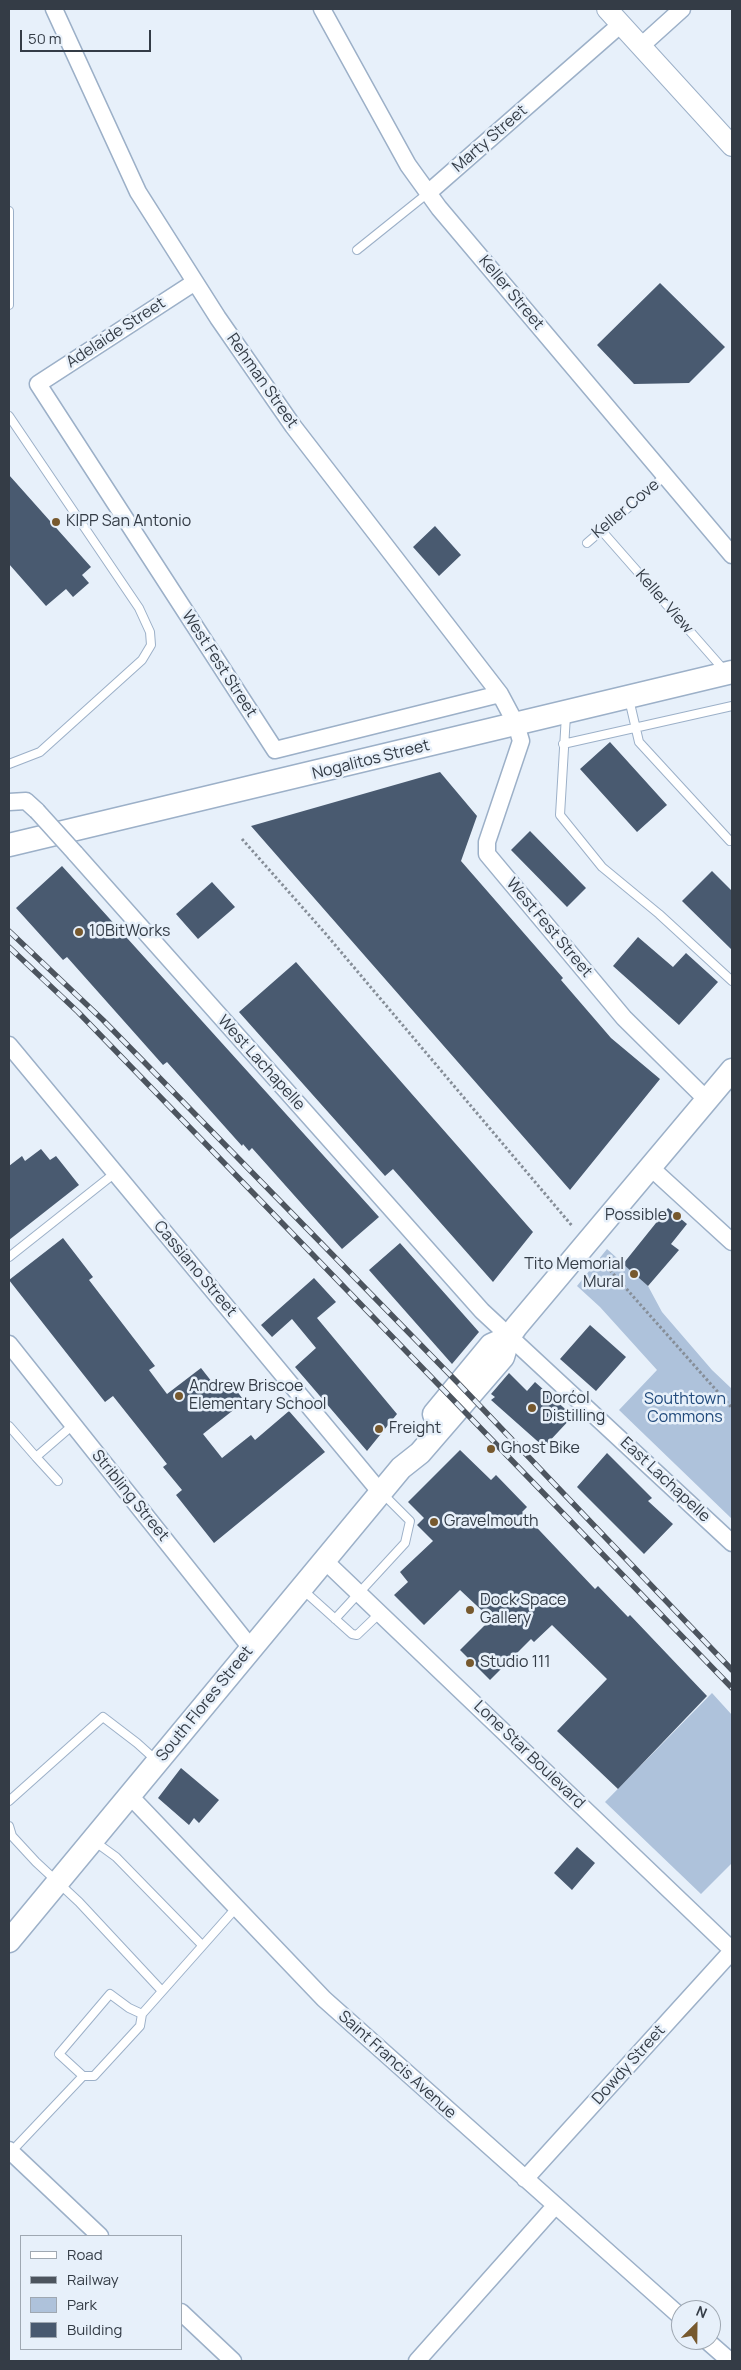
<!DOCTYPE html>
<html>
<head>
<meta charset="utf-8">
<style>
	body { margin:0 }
	#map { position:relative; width:741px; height:2370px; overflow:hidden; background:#e7f0fa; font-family:Manrope,sans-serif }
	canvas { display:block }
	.frame { position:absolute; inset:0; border:10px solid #343c46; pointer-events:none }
	.legend { position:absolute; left:20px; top:2235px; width:162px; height:115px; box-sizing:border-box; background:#e7f0fa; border:1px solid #9fa8b2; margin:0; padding:6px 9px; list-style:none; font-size:15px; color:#343c46 }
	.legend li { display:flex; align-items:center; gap:10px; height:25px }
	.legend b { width:25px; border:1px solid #9fa8b2 }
	.north { position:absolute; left:671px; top:2300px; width:50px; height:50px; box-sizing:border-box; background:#e7f0fa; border:1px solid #9fa8b2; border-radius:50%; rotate:23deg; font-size:14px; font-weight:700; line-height:20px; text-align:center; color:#343c46 }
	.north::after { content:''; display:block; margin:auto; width:18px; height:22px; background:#77592e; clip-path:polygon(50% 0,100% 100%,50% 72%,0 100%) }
	.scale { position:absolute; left:20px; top:30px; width:131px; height:22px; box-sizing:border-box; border:2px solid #343c46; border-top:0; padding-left:6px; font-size:15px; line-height:18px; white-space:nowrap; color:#343c46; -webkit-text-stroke:4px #e7f0fa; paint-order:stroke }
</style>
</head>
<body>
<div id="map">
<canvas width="741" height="2370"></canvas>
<div class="frame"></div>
<ul class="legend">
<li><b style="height:6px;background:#fff"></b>Road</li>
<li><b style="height:6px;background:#4c545e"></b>Railway</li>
<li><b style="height:14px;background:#aec2db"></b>Park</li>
<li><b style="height:14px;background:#495a70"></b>Building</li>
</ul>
<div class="north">N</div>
<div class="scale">50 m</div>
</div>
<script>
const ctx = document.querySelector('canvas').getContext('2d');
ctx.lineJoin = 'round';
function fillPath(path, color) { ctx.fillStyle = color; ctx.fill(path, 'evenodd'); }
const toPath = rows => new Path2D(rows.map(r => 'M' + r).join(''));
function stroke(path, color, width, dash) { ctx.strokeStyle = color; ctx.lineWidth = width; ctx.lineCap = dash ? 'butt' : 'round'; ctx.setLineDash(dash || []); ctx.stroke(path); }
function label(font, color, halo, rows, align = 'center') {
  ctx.font = font + ' Manrope,sans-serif'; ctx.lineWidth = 5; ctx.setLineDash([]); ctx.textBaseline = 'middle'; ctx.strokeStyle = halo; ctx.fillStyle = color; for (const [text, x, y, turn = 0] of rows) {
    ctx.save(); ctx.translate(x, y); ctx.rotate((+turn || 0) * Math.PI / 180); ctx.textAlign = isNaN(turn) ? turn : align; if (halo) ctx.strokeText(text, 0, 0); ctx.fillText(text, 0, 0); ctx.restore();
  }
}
const green = toPath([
	[607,1249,648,1286,662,1312,712,1370,732,1389,732,1519,619,1410,657,1370,600,1307,577,1286],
	[712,1693,732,1715,732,1863,701,1894,605,1802]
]);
const building = toPath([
	[660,283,725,347,689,383,634,384,597,345],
	[9,475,91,567,82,575,89,583,73,597,66,589,46,606,9,564],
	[435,526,461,555,439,576,413,547],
	[610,742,667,805,637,832,580,769],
	[440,772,477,816,461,861,563,978,561,980,611,1038,660,1079,570,1190,251,826],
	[530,831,586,888,567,907,511,850],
	[62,866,379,1217,342,1249,252,1148,249,1151,243,1144,242,1146,167,1062,163,1065,67,957,63,960,16,908],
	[712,871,732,891,732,950,682,901],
	[212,882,235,907,198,939,176,914],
	[638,937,673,967,686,953,718,982,679,1025,613,966],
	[296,962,533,1232,493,1282,393,1169,385,1176,239,1012],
	[41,1149,50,1160,56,1156,79,1185,9,1240,9,1166,22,1156,25,1161],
	[668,1208,687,1224,671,1244,679,1250,648,1286,623,1264],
	[63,1238,93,1277,89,1280,155,1366,149,1370,167,1394,201,1368,219,1391,230,1382,242,1398,233,1405,236,1408,203,1434,222,1458,251,1435,255,1440,289,1411,325,1452,214,1543,176,1495,182,1490,163,1467,167,1464,113,1396,105,1402,9,1280],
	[400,1243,479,1332,452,1364,369,1270],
	[314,1278,336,1302,317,1318,397,1414,367,1451,295,1367,316,1348,292,1319,272,1337,261,1325],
	[590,1325,626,1357,596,1391,560,1359],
	[509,1373,527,1391,535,1382,573,1416,544,1447,491,1400,495,1397,491,1394],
	[460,1450,491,1480,496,1475,527,1507,522,1512,595,1589,598,1586,628,1617,630,1615,707,1696,618,1789,557,1731,607,1679,552,1625,534,1642,531,1639,490,1680,460,1650,491,1619,460,1590,424,1625,394,1595,408,1582,400,1572,433,1541,417,1525,424,1518,408,1502],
	[607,1453,652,1498,648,1501,673,1524,644,1554,577,1487],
	[181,1768,219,1800,199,1823,194,1818,189,1825,158,1798],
	[577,1847,595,1863,572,1890,554,1873]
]);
const path = toPath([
	[242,839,325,933,573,1227],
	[600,1259,732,1408]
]);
const service = toPath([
	[9,211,9,305],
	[357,250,428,193],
	[9,416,139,608,150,632,151,645,142,660,40,752,9,764],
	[601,530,724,670],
	[587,543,665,476],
	[629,699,639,742,730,841],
	[566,715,560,815,602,867,659,914,732,981],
	[563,744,732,706],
	[9,1257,115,1173],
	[9,1426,36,1457,73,1425],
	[36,1457,58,1481],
	[303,1590,352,1634,357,1635,380,1613],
	[335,1619,405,1543,410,1521,383,1494],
	[9,1801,103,1717,137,1743,157,1761],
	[9,1826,12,1836,36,1862,79,1902,162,1991],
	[94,1841,116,1857,202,1945],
	[142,2014,140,2026,94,2076,83,2076,59,2054,110,1994,129,2008,142,2014,236,1908],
	[11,2152,83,2076]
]);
const minor = toPath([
	[54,9,138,192,218,318,293,426,500,694,516,724,521,741,487,842,487,854,624,1018,707,1100],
	[322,9,408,165,439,208,732,555],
	[641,46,682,9],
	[428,193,621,24],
	[195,282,38,384,275,750,500,694],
	[9,802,26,801,37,811],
	[75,853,482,1311,732,1543],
	[9,1045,381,1493],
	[650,1167,732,1242],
	[9,1344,251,1648],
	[325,1561,732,1950],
	[130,1796,324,1999,681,2317],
	[9,2150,100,2236],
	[525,2179,732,1951],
	[181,2312,233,2361],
	[706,2340,730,2361],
	[417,2361,555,2206]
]);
const tertiary = toPath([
	[607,9,732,146]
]);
const secondary = toPath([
	[9,845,732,672],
	[434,1414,491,1345,509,1337],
	[9,1941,401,1468,420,1453,503,1357,509,1337,516,1327,732,1070]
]);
const rail = toPath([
	[9,931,103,1020,458,1383,732,1670],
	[9,947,78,1012,732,1688]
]);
const minorBridge = toPath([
	[37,811,75,853]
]);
const markers = [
	[56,522,5,"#77592e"],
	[79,932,5,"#77592e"],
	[677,1216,5,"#77592e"],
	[634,1274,5,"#77592e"],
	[179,1396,5,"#77592e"],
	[532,1408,5,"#77592e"],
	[379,1429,5,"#77592e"],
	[491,1449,5,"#77592e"],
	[434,1522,5,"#77592e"],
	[470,1610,5,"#77592e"],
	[470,1663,5,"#77592e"]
];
const streetNames = [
	["Marty Street",490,139,-41],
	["Keller Street",511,293,50],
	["Adelaide Street",116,333,-33],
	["Rehman Street",262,381,55],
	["Keller Cove",626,509,-40],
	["Keller View",664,602,49],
	["West Fest Street",219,664,57],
	["Nogalitos Street",371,760,-14],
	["West Fest Street",549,928,50],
	["West Lachapelle",261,1063,48],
	["Cassiano Street",195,1269,50],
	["East Lachapelle",665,1480,43],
	["Stribling Street",130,1496,51],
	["South Flores Street",205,1704,-51],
	["Lone Star Boulevard",529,1755,44],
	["Saint Francis Avenue",397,2065,42],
	["Dowdy Street",629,2065,-48]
];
const poiNames = [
	["KIPP San Antonio",66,522],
	["10BitWorks",89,932],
	["Possible",667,1216,"right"],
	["Tito Memorial",624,1265,"right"],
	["Mural",624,1283,"right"],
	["Andrew Briscoe",189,1387],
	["Elementary School",189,1405],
	["Dorćol",542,1399],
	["Distilling",542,1417],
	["Freight",389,1429],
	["Ghost Bike",501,1449],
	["Gravelmouth",444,1522],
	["Dock Space",480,1601],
	["Gallery",480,1619],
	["Studio 111",480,1663]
];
const parkNames = [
	["Southtown",685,1400],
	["Commons",685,1418]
];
fillPath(green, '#aec2db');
fillPath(building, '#495a70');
stroke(service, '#9cb0c8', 10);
stroke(minor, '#9cb0c8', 19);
stroke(tertiary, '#9cb0c8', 22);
stroke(secondary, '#9cb0c8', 25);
stroke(path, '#868e98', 3, [2.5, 2.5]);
stroke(service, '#fff', 8);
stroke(minor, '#fff', 16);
stroke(tertiary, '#fff', 20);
stroke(secondary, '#fff', 22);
stroke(rail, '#4c545e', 5.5);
stroke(rail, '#e7f0fa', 4, [11]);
stroke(minorBridge, '#9cb0c8', 19, []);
stroke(minorBridge, '#fff', 16);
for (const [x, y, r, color] of markers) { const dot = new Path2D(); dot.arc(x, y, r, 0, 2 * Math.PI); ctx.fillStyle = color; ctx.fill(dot); stroke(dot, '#e7f0fa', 2); }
label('16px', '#343c46', '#e7f0fa', streetNames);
label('16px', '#343c46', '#e7f0fa', poiNames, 'left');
label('16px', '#214a7c', '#e7f0fa', parkNames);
</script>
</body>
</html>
